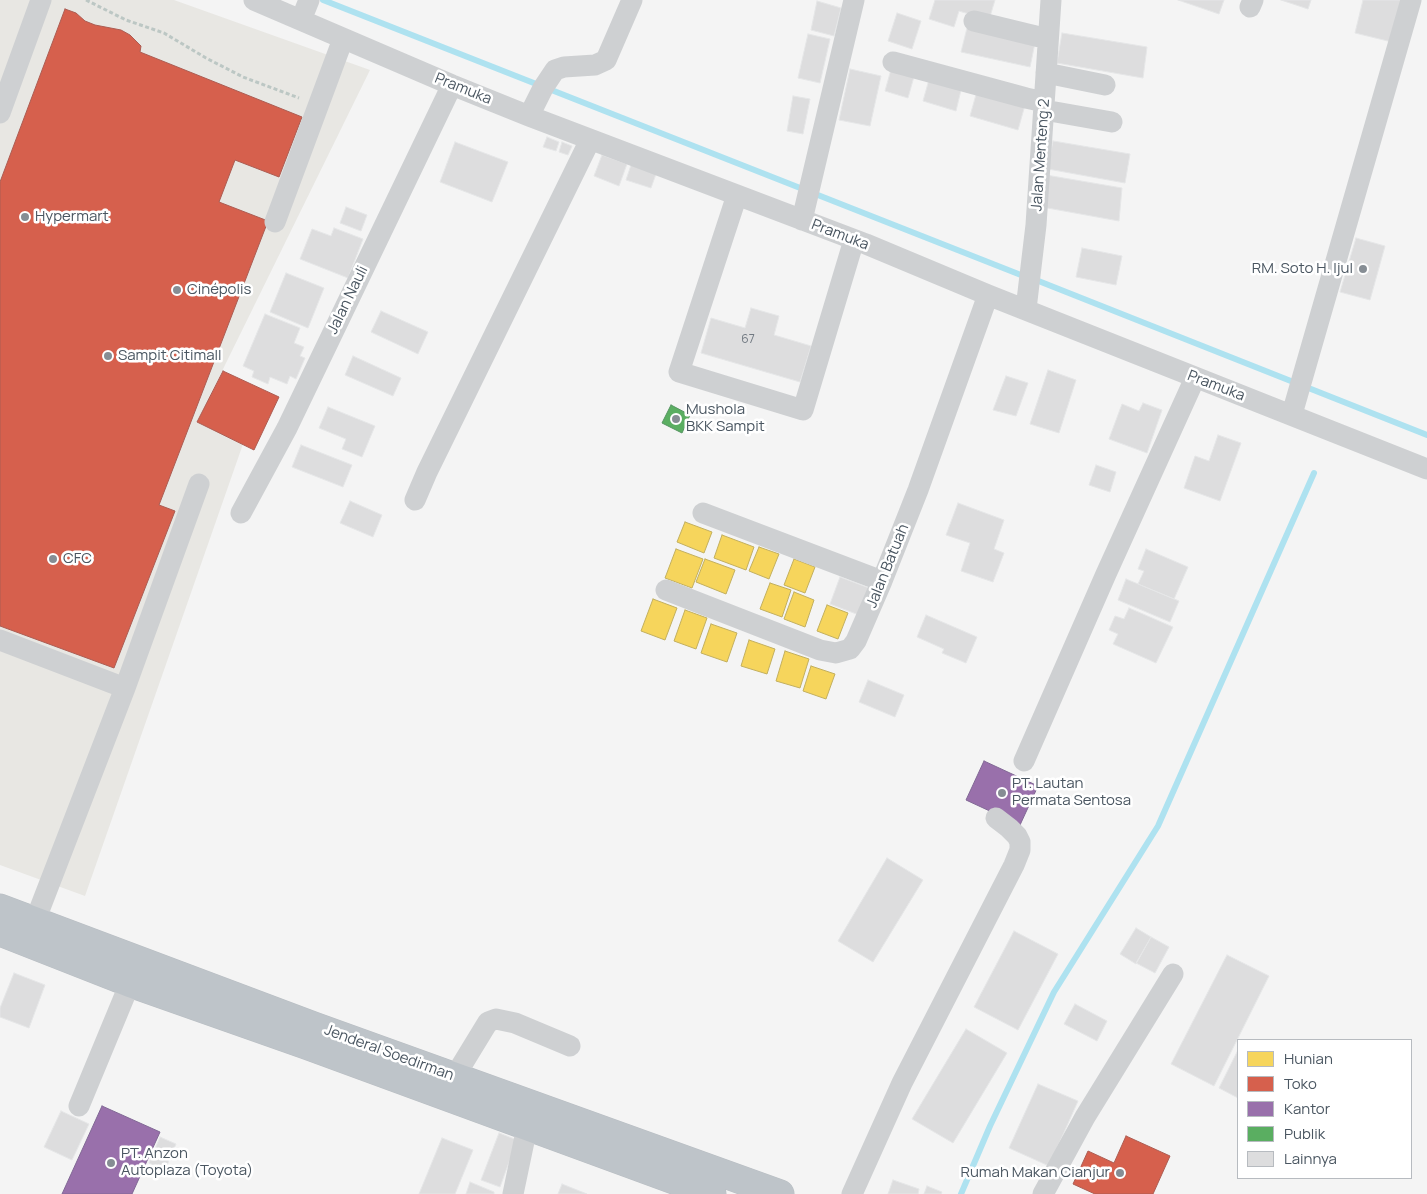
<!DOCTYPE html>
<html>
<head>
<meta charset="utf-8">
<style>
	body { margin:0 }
	#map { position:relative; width:1427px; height:1194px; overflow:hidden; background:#f4f4f4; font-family:Manrope,sans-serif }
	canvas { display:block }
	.legend { position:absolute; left:1237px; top:1039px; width:175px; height:140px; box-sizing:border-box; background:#fff; border:1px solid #b7bbc0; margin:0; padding:6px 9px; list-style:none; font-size:15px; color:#4a5661 }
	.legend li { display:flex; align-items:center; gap:10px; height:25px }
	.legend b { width:25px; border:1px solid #b7bbc0 }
</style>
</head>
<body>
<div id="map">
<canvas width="1427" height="1194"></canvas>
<ul class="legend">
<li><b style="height:14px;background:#f6d55c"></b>Hunian</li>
<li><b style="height:14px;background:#d6604d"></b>Toko</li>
<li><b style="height:14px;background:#9970ab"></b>Kantor</li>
<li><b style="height:14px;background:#5aae61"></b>Publik</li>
<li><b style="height:14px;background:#ddddde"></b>Lainnya</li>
</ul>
</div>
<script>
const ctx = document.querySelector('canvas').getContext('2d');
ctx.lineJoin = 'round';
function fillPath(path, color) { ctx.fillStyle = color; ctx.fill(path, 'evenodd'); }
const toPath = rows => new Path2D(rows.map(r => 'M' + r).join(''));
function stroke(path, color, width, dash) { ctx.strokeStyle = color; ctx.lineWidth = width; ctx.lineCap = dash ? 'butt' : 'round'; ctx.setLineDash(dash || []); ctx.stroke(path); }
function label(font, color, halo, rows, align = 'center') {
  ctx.font = font + ' Manrope,sans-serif'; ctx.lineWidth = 5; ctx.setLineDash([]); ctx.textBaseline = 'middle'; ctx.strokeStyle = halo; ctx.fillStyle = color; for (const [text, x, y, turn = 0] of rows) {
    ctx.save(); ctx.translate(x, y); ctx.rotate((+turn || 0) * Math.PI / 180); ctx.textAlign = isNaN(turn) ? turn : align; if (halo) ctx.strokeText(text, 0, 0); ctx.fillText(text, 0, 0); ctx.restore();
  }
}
const commercial = toPath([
	[0,0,174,0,370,70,197,422,243,444,85,896,0,865]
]);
const homes = toPath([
	[685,522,712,532,704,553,677,542,685,522],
	[722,535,754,547,746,570,714,558,722,535],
	[759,547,779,554,769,579,749,571,759,547],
	[676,549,703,559,692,588,665,578,676,549],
	[705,559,735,570,726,594,696,582,705,559],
	[794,559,815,567,805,593,784,585,794,559],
	[770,583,791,590,782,617,760,609,770,583],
	[794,592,814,600,805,627,784,619,794,592],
	[653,599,677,608,665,640,641,631,653,599],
	[827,605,848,613,838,639,817,631,827,605],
	[685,610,707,618,696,649,674,641,685,610],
	[711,624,737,633,727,662,701,653,711,624],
	[749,640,775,649,767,674,741,666,749,640],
	[785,651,809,659,800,688,776,681,785,651],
	[811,666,835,674,826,699,803,691,811,666]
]);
const shops = toPath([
	[65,9,76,13,85,21,95,25,121,30,130,35,141,46,140,52,302,117,279,177,235,160,219,202,268,221,159,505,175,511,114,668,0,626,0,182,65,9],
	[223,371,279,397,254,450,197,422,223,371],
	[1126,1136,1170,1156,1153,1194,1095,1194,1073,1184,1088,1151,1114,1163,1126,1136]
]);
const offices = toPath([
	[984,761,1038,786,1020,825,966,800,984,761],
	[102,1106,160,1132,132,1194,62,1194,102,1106]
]);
const public = toPath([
	[671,405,690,415,682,433,662,423,671,405]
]);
const stream = toPath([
	[323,0,1026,277],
	[1036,280,1427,435],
	[961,1194,990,1126,1054,992,1158,826,1314,473]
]);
const building = toPath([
	[935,0,995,0,989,20,959,11,954,27,929,19,935,0],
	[1178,0,1224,0,1219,14,1178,0],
	[1281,0,1311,0,1308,9,1281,0],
	[1363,0,1402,0,1392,42,1355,33,1363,0],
	[817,1,841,8,834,36,811,30,817,1],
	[897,13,921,21,912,49,888,41,897,13],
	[967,28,1035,43,1030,67,961,52,967,28],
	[1062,33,1147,47,1143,78,1057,63,1062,33],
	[808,34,830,39,820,83,798,78,808,34],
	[892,66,915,73,908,98,885,91,892,66],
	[850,69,881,76,870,126,839,120,850,69],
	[930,76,962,86,956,111,923,101,930,76],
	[977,91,1025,105,1018,130,970,116,977,91],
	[793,96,810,99,803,134,787,131,793,96],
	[547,137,559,142,556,151,543,147,547,137],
	[1053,141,1130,154,1125,183,1048,169,1053,141],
	[455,142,508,162,492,202,440,182,455,142],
	[562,142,572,146,568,155,559,152,562,142],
	[602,155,627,164,619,186,594,176,602,155],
	[631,165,656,174,651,188,626,180,631,165],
	[1046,175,1122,188,1119,221,1042,207,1046,175],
	[346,207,367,215,361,231,340,223,346,207],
	[334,228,363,239,348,278,300,259,312,229,331,236,334,228],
	[1356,238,1385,246,1370,300,1340,292,1356,238],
	[1082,248,1122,256,1116,285,1076,277,1082,248],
	[286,273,324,288,308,328,270,312,286,273],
	[751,308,779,316,774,335,811,346,800,382,701,353,711,318,745,328,751,308],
	[381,311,428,332,418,354,371,332,381,311],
	[265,314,300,328,294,343,304,347,300,356,305,358,296,379,290,376,287,384,270,377,268,384,252,377,254,371,243,366,265,314],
	[353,356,401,378,393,396,345,375,353,356],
	[1048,370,1076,380,1059,433,1030,424,1048,370],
	[1006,376,1028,383,1016,416,993,410,1006,376],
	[1143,403,1162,410,1147,453,1109,439,1122,404,1139,411,1143,403],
	[328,407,375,426,362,457,342,449,346,439,319,428,328,407],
	[1218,435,1241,443,1220,501,1184,488,1195,456,1209,461,1218,435],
	[301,445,352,465,343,487,292,467,301,445],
	[1096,465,1116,472,1110,492,1089,485,1096,465],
	[350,501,382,515,373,537,340,523,350,501],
	[958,503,1004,520,994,549,1004,553,993,582,961,571,970,543,946,535,958,503],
	[1146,549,1188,567,1174,599,1138,584,1144,571,1138,569,1146,549],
	[840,577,869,588,859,615,830,604,840,577],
	[1126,579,1179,601,1170,622,1118,600,1126,579],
	[1129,608,1173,627,1156,663,1113,644,1118,634,1109,630,1115,616,1124,619,1129,608],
	[926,615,977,637,966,663,942,653,944,649,917,637,926,615],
	[868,680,904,695,895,717,859,702,868,680],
	[887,858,923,880,873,962,838,941,887,858],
	[1136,928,1151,937,1136,964,1120,954,1136,928],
	[1014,931,1058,954,1018,1030,974,1007,1014,931],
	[1151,937,1169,947,1155,973,1136,963,1151,937],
	[1227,955,1269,976,1214,1086,1171,1064,1227,955],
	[14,973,45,985,29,1028,0,1017,0,1008,14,973],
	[1075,1004,1107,1021,1097,1041,1064,1024,1075,1004],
	[966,1029,1007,1053,953,1143,912,1119,966,1029],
	[1238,1050,1238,1098,1219,1088,1238,1050],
	[1038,1084,1078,1101,1049,1166,1009,1148,1038,1084],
	[61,1111,89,1124,72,1160,44,1147,61,1111],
	[499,1133,517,1140,500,1187,481,1180,499,1133],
	[160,1137,176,1144,165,1170,149,1163,160,1137],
	[442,1138,473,1150,455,1194,419,1194,442,1138],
	[893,1180,919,1189,918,1194,888,1194,893,1180],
	[470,1182,494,1192,494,1194,466,1194,470,1182],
	[562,1184,587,1194,558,1194,562,1184],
	[927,1186,942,1192,941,1194,924,1194,927,1186]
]);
const path = toPath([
	[86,0,126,20,164,33,206,58,243,77,299,98]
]);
const minor = toPath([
	[254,0,452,85,529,116,866,244,988,295,1427,469],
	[1250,7,1253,0],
	[301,20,309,0],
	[974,21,1048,39],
	[893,62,1026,98,1044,102],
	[1046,73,1105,85],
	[1044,110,1112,122],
	[0,113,41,0],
	[529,116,543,88,555,70,564,67,595,65,606,60,632,0],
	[737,195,679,372,803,410,854,240],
	[802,220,854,0],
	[275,222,343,39],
	[1026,309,1036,225,1051,0],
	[1292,414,1411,0],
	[415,500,427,472,590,140],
	[241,513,287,428,452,85],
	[703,513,882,581],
	[666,590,820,650,836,653,850,649,856,641,882,581,918,490,988,295],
	[0,640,125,688],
	[1024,761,1106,574,1195,378],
	[35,921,125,688,199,484],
	[455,1076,488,1022,496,1019,515,1023,570,1046],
	[79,1106,130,983],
	[513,1194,527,1127],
	[852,1194,902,1083,1014,865,1020,850,1020,842,1017,836,1009,828,996,818],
	[1043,1194,1085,1117,1173,974]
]);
const highway = toPath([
	[0,908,314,1026,780,1194],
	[0,932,130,983,306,1045,712,1194]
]);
const markers = [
	[25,217,5,"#868d94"],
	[1363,269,5,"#868d94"],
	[177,290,5,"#868d94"],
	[108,356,5,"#868d94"],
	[676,419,5,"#868d94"],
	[53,559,5,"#868d94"],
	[1002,793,5,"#868d94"],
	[111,1163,5,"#868d94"],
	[1120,1173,5,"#868d94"]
];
const numberNames = [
	["67",748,340]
];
const streetNames = [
	["Pramuka",463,89,22],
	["Jalan Menteng 2",1041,155,-86],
	["Pramuka",840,235,21],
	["Jalan Nauli",348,300,-64],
	["Pramuka",1216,386,21],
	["Jalan Batuah",888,566,-68],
	["Jenderal Soedirman",389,1053,20]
];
const poiNames = [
	["Hypermart",35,217],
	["RM. Soto H. Ijul",1353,269,"right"],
	["Cinépolis",187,290],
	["Sampit Citimall",118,356],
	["Mushola",686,410],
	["BKK Sampit",686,427],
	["CFC",63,559],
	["PT. Lautan",1012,784],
	["Permata Sentosa",1012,801],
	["PT. Anzon",121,1154],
	["Autoplaza (Toyota)",121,1171],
	["Rumah Makan Cianjur",1110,1173,"right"]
];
fillPath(commercial, '#e8e7e3');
fillPath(homes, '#f6d55c');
stroke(homes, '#c2af5e', 1);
fillPath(shops, '#d6604d');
stroke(shops, '#ac5d53', 1);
fillPath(offices, '#9970ab');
stroke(offices, '#816895', 1);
fillPath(public, '#5aae61');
stroke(public, '#559461', 1);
stroke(stream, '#aee2f0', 6);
fillPath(building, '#ddddde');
stroke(building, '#e5e6e7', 1);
stroke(highway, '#b9bec3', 29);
stroke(path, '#bcc7c4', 3, [4, 2.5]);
stroke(minor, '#ced0d2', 21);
stroke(highway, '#bec4c9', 28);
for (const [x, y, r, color] of markers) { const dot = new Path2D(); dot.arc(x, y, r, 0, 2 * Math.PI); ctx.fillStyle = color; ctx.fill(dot); stroke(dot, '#fff', 2); }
label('12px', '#707881', null, numberNames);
label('15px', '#4a5661', '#fff', streetNames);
label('15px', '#4a5661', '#fff', poiNames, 'left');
</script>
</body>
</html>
